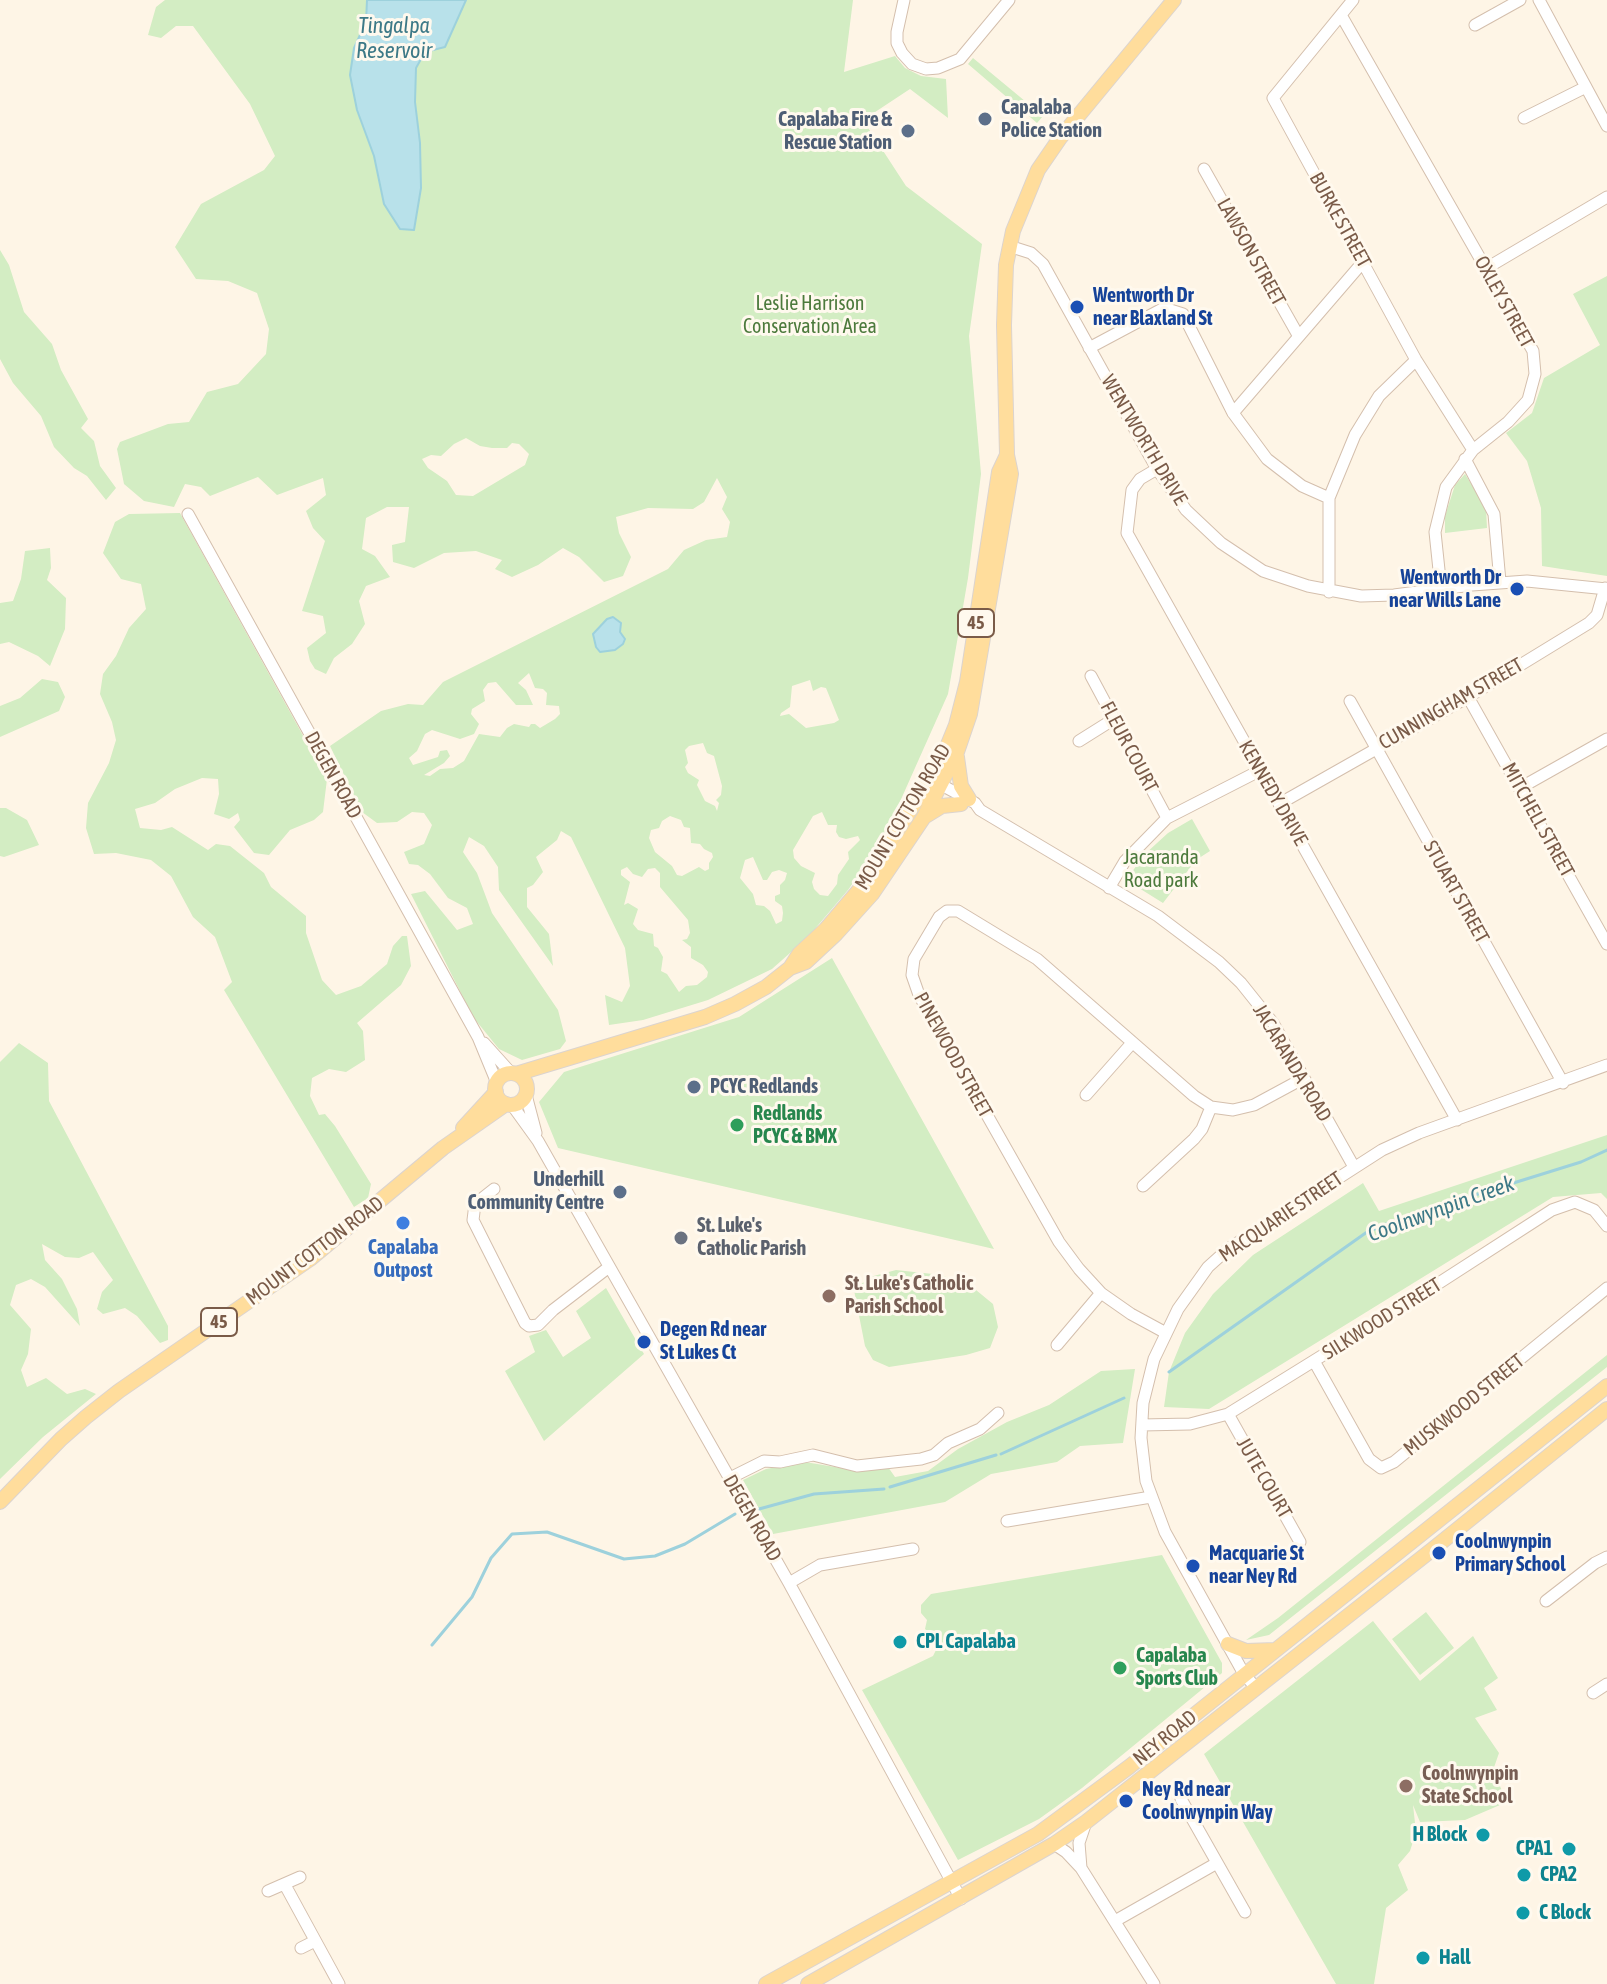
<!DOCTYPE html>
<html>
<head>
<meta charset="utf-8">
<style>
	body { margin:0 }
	canvas { display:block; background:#fef5e6 }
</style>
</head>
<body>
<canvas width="1607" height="1984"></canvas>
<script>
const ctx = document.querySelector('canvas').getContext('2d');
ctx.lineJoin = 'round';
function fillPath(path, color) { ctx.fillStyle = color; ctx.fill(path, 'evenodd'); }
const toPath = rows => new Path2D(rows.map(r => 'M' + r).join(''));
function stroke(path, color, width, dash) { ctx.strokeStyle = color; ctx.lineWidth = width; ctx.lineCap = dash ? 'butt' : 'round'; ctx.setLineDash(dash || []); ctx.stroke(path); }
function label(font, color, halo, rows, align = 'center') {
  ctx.font = font + ' "Asap Condensed",sans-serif'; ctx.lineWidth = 6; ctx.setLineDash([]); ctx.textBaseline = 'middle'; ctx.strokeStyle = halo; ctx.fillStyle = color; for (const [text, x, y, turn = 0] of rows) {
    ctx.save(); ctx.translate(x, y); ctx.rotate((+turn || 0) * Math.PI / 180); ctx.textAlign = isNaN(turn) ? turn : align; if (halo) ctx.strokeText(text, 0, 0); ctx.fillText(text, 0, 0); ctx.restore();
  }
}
const green = toPath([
	[165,0,367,0,366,22,354,48,350,75,357,110,374,156,384,204,420,143,415,102,416,68,425,52,445,47,466,0,853,0,844,72,895,56,905,68,921,76,946,79,948,118,910,89,863,120,906,186,982,244,969,336,981,474,968,578,948,694,898,806,891,829,848,890,808,937,772,969,708,1000,643,1020,609,1025,605,995,622,1002,630,986,625,948,571,837,561,831,557,840,536,857,543,872,533,885,527,888,527,907,549,934,553,966,499,890,498,867,484,846,469,837,463,852,477,873,492,913,558,1010,566,1041,560,1049,522,1060,499,1049,473,1017,411,894,425,891,457,930,473,924,467,908,448,898,430,874,418,865,409,864,404,852,424,844,432,825,424,813,412,812,397,822,377,823,362,812,330,746,381,711,408,704,423,705,443,682,668,569,684,550,706,540,727,537,730,522,722,509,727,497,717,478,704,502,693,509,648,508,616,517,619,533,631,557,623,576,604,582,579,557,563,548,538,565,512,577,495,569,502,560,476,551,444,553,414,568,393,562,392,545,405,542,409,507,387,507,366,518,362,549,375,556,390,577,366,586,359,601,365,624,352,644,334,658,326,674,315,669,310,661,307,648,326,633,323,616,302,611,325,541,313,528,306,511,326,495,323,478,277,495,258,477,210,496,201,487,185,484,174,507,144,501,124,484,117,449,120,442,168,424,189,422,207,392,238,384,266,354,269,329,257,293,228,281,196,279,175,247,201,204,264,170,275,156,250,104,193,26,176,26,161,38,148,35,156,7],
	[466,438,480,446,492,448,507,448,512,443,519,444,529,454,525,465,473,496,456,495,447,481,428,468,422,459,431,455,441,456,454,444],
	[529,673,535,688,543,689,547,693,546,705,559,706,560,714,555,719,540,728,535,724,531,724,529,727,514,724,507,728,500,737,479,734,464,761,453,768,440,769,430,776,424,775,444,763,450,756,447,750,440,751,438,757,413,765,409,758,417,751,425,734,432,730,460,739,474,734,479,724,471,714,472,709,485,701,483,690,488,683,496,682,516,705,533,705,526,690,518,683],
	[810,680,813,691,821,687,826,688,839,720,834,723,806,728,789,714,780,716,781,713,790,707,792,686],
	[703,743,707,753,714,756,722,786,721,795,716,800,719,803,717,811,715,806,705,801,697,785,699,780,688,773,685,767,688,763,685,750,689,746],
	[822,812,828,825,837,825,836,832,839,837,846,839,858,836,860,840,848,852,849,859,838,875,837,884,828,896,820,895,814,889,812,882,815,873,801,866,794,858,793,850,813,816],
	[670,816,681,820,684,827,690,828,691,843,700,844,704,849,712,853,713,857,709,863,709,869,705,871,699,867,682,876,677,875,672,866,655,852,649,838,651,830,659,828,662,821],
	[753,857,763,880,767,880,772,872,779,870,787,873,785,880,780,885,780,894,775,896,775,901,782,906,783,913,782,921,776,924,770,911,764,906,756,905,753,894,740,878,745,860],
	[627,867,633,874,642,877,648,869,655,868,660,873,660,887,688,920,690,933,687,939,682,940,691,947,691,958,703,965,708,972,707,977,697,985,686,986,679,992,667,974,661,971,663,957,658,948,654,946,653,934,638,930,633,924,638,909,628,903,624,905,630,882,621,875,621,870],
	[973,58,1043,116,1037,123,968,64],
	[0,250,9,265,24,312,52,344,61,370,88,419,81,428,94,441,100,466,116,488,106,500,87,476,74,468,54,447,41,416,13,383,0,359],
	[1607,276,1607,576,1542,566,1541,508,1527,461,1506,433,1532,413,1544,378,1600,345,1573,294],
	[1465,474,1486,508,1487,528,1445,533,1445,516,1455,485],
	[180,513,327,779,323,812,314,820,290,830,269,855,254,853,234,827,240,820,238,813,229,819,214,814,219,794,218,779,202,778,175,789,155,803,135,809,140,828,161,830,172,827,208,850,216,844,230,846,264,873,271,887,306,916,306,933,322,980,336,995,361,986,387,964,393,946,402,936,407,936,411,966,401,985,357,1023,363,1031,365,1060,346,1072,329,1069,312,1078,310,1096,319,1115,325,1114,335,1126,371,1184,368,1198,354,1207,224,990,232,982,215,937,193,917,171,876,151,860,116,853,94,854,86,828,88,803,109,763,116,740,112,722,100,694,103,674,116,656,129,628,146,609,141,584,121,579,103,553,115,522,129,514],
	[50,548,51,568,47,580,66,598,65,629,50,666,38,656,9,642,0,644,0,603,13,601,21,579,25,551],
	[42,679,58,682,65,697,59,711,0,737,0,706,20,698],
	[0,808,6,808,27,820,39,845,4,857,0,856],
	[1192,819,1210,851,1196,860,1163,903,1126,880,1145,854,1168,833],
	[832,958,994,1249,558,1148,539,1102,564,1072,739,1017],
	[19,1043,48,1063,49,1101,168,1326,168,1340,160,1343,137,1316,125,1308,103,1314,97,1309,102,1292,113,1280,93,1252,79,1258,65,1257,42,1244,45,1260,62,1279,77,1309,80,1326,45,1287,31,1279,16,1285,10,1305,31,1329,28,1354,21,1370,27,1387,46,1378,67,1394,85,1389,96,1394,43,1437,0,1479,0,1062],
	[1607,1135,1607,1199,1601,1193,1553,1197,1209,1409,1164,1407,1169,1372,1185,1333,1213,1294,1253,1255,1363,1183,1379,1211],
	[896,1270,942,1275,976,1290,993,1304,998,1327,990,1348,966,1355,889,1367,873,1360,865,1346,854,1290,870,1277],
	[606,1288,644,1354,544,1441,505,1371,535,1352,529,1336,546,1330,563,1357,591,1338,576,1311],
	[1607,1355,1607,1367,1269,1635,1246,1640,1278,1618],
	[1135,1369,1123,1443,1080,1446,1057,1462,991,1474,945,1502,773,1534,743,1480,766,1469,805,1462,859,1471,888,1467,895,1477,928,1471,958,1449,1007,1422,1049,1405,1101,1371],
	[1162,1555,1222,1663,1222,1673,1082,1788,1039,1819,958,1860,862,1690,933,1656,938,1646,934,1637,925,1629,927,1620,921,1613,921,1605,931,1594],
	[1426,1612,1454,1648,1420,1675,1392,1639],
	[1373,1621,1420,1681,1473,1636,1498,1678,1484,1688,1497,1710,1475,1718,1499,1753,1491,1776,1499,1784,1507,1802,1465,1820,1420,1822,1413,1805,1416,1832,1410,1851,1398,1865,1408,1890,1386,1908,1374,1984,1336,1984,1204,1754]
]);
const water = toPath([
	[367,0,466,0,445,47,425,52,416,68,415,102,420,143,421,188,414,230,400,229,384,204,374,156,357,110,350,75,354,48,366,22,367,0],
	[613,617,621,623,620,632,625,639,623,644,615,650,600,652,596,647,593,634,607,619,613,617]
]);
const stream = toPath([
	[1169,1372,1367,1232,1404,1217,1581,1162,1607,1150],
	[1001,1454,1124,1398],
	[890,1487,996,1455],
	[759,1509,814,1494,884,1489],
	[432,1645,472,1597,491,1558,512,1534,547,1532,624,1559,655,1556,685,1544,735,1514]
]);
const minor = toPath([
	[904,0,897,32,897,43,902,53,912,64,926,69,938,68,960,59,1009,0],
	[1353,0,1273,98,1416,360,1473,450],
	[1539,0,1607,126],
	[1341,15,1533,351,1535,374,1528,400,1508,422,1473,450,1446,487,1435,532,1441,589],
	[1475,25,1520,0],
	[1524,118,1586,87],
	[1204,169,1298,335],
	[1009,246,1031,253,1043,264,1157,469,1186,510,1221,543,1263,571,1308,586,1361,596,1394,595,1472,585,1527,581,1607,589],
	[1485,269,1607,197],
	[1089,348,1164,308,1183,314,1233,413,1267,459,1302,486,1329,498],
	[1233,413,1363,262],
	[1465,459,1494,514,1500,582],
	[1157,469,1140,479,1132,490,1127,533,1457,1120],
	[188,514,478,1037,497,1083],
	[1329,592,1329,498,1355,435,1379,396,1416,360],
	[1091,676,1167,818],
	[1468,697,1607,944],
	[1350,701,1563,1083],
	[1079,741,1114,719],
	[936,782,975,803,980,810,1158,916,1219,962,1241,983,1273,1023,1354,1167],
	[1520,788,1607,739],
	[1279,804,1468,697,1589,623,1597,615,1605,588],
	[1109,888,1125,861,1167,818,1259,771],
	[484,1043,511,1073],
	[526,1095,536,1133],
	[1086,1095,1132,1043],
	[512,1105,538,1141,789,1583,961,1899],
	[1143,1186,1194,1139,1202,1129,1211,1107],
	[494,1189,475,1204,473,1220,525,1323,529,1326,538,1325,553,1310,609,1267],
	[1166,1333,1131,1314,1101,1293,1079,1269,1059,1242,919,995,912,975,914,959,939,917,947,911,958,911,1037,959,1194,1096,1211,1107,1233,1110,1254,1105,1304,1078],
	[1057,1345,1101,1293],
	[1314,1361,1369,1459,1381,1468,1394,1462,1607,1288],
	[1228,1414,1300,1542],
	[1142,1425,1190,1424,1228,1414,1425,1292,1552,1210,1575,1202,1594,1210,1607,1226],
	[730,1478,764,1461,780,1462,813,1455,857,1466,921,1459,934,1455,948,1443,980,1429,998,1413],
	[1007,1521,1151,1497],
	[789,1583,820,1565,913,1549],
	[1546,1601,1595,1563,1607,1557],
	[1256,1688,1244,1674,1165,1532,1146,1481,1141,1438,1143,1403,1154,1359,1178,1309,1208,1267,1228,1249,1382,1150,1419,1133,1607,1065],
	[1593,1693,1607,1684],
	[1181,1799,1245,1912],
	[1054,1844,1066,1852,1081,1868,1154,1984],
	[1081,1868,1079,1843,1086,1822],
	[285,1885,339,1984],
	[268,1891,300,1877],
	[1115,1921,1217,1863],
	[301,1948,315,1941]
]);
const major = toPath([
	[957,757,961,786,969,799],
	[924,817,942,806,961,804],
	[790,968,799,954,826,929,860,889,927,784,947,747,956,725,967,682,999,472,1007,455],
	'495 1089a16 16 0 1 1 32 0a16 16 0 1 1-32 0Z',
	[516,1074,705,1017,735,1004,766,987,790,968,806,962,835,935,872,894,924,817,957,752,970,714,1011,474,1007,455,1004,325,1006,265,1013,231,1038,170,1060,138,1174,0],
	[463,1128,496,1092],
	[0,1502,61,1439,86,1417,119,1391,310,1259,443,1148,506,1104],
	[1228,1644,1246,1651,1275,1650],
	[766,1984,1038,1834,1129,1767,1607,1386],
	[808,1984,1054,1844,1086,1822,1433,1549,1607,1409]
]);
const markers = [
	[985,119,8,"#5c6f8a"],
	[908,131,8,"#5c6f8a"],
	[1077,307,8,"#1a4fb4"],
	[1517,589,8,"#1a4fb4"],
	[694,1087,8,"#5c6f8a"],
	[737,1125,8,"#2e9e5b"],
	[620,1192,8,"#5c6f8a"],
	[403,1223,8,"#3f7fe0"],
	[681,1238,8,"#6b7280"],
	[829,1296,8,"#8d6e63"],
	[644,1342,8,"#1a4fb4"],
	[1439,1553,8,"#1a4fb4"],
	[1193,1566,8,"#1a4fb4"],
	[900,1642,8,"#0f9aa8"],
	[1120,1668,8,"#2e9e5b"],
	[1406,1786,8,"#8d6e63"],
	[1126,1801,8,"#1a4fb4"],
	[1483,1835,8,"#0f9aa8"],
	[1569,1849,8,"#0f9aa8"],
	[1524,1875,8,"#0f9aa8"],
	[1523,1913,8,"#0f9aa8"],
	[1423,1958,8,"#0f9aa8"]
];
const shields = [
	[976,623,36],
	[219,1322,36]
];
const shieldNames = [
	["45",976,623],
	["45",219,1322]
];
const serviceNames = [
	["Capalaba",1001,108],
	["Police Station",1001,131],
	["Capalaba Fire &",892,120,"right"],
	["Rescue Station",892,143,"right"],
	["PCYC Redlands",710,1087],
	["Underhill",604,1180,"right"],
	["Community Centre",604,1203,"right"]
];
const streetNames = [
	["BURKE STREET",1340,220,61],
	["LAWSON STREET",1251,252,61],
	["OXLEY STREET",1504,302,61],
	["WENTWORTH DRIVE",1144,440,59],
	["CUNNINGHAM STREET",1451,704,-30],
	["FLEUR COURT",1129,747,62],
	["DEGEN ROAD",333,775,61],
	["KENNEDY DRIVE",1273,793,60],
	["MOUNT COTTON ROAD",903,817,-59],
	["MITCHELL STREET",1538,820,61],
	["STUART STREET",1456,892,61],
	["PINEWOOD STREET",953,1055,61],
	["JACARANDA ROAD",1292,1063,59],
	["MACQUARIE STREET",1281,1217,-34],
	["MOUNT COTTON ROAD",315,1251,-37],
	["SILKWOOD STREET",1382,1319,-32],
	["MUSKWOOD STREET",1464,1405,-39],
	["JUTE COURT",1264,1478,60],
	["DEGEN ROAD",752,1518,60],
	["NEY ROAD",1165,1738,-39]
];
const transitNames = [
	["Wentworth Dr",1093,296],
	["near Blaxland St",1093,319],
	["Wentworth Dr",1501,578,"right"],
	["near Wills Lane",1501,601,"right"],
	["Degen Rd near",660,1330],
	["St Lukes Ct",660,1353],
	["Coolnwynpin",1455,1542],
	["Primary School",1455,1565],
	["Macquarie St",1209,1554],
	["near Ney Rd",1209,1577],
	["Ney Rd near",1142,1790],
	["Coolnwynpin Way",1142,1813]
];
const parkNames = [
	["Leslie Harrison",810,304],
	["Conservation Area",810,327],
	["Jacaranda",1161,858],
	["Road park",1161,881]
];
const leisureNames = [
	["Redlands",753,1114],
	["PCYC & BMX",753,1137],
	["Capalaba",1136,1656],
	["Sports Club",1136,1679]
];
const worshipNames = [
	["St. Luke's",697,1226],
	["Catholic Parish",697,1249]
];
const shopNames = [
	["Capalaba",403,1248],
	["Outpost",403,1271]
];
const educationNames = [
	["St. Luke's Catholic",845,1284],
	["Parish School",845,1307],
	["Coolnwynpin",1422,1774],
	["State School",1422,1797]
];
const cultureNames = [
	["CPL Capalaba",916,1642],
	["H Block",1467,1835,"right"],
	["CPA1",1553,1849,"right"],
	["CPA2",1540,1875],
	["C Block",1539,1913],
	["Hall",1439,1958]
];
const waterNames = [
	["Tingalpa",394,26],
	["Reservoir",394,51],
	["Coolnwynpin Creek",1441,1209,-20]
];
fillPath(green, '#d3edc3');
fillPath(water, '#b8e1ea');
stroke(water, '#9dd1dc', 2);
stroke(stream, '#9dd1dc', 3);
stroke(minor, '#d4bfad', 13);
stroke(major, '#dcd4cf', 16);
stroke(minor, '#fff', 11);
stroke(major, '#ffdd9c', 14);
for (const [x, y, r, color] of markers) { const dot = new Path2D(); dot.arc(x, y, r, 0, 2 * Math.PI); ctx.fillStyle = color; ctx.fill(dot); stroke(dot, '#fff9ee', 3); }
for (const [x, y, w] of shields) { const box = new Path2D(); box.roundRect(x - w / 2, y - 14, w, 28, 6); ctx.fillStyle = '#fff9ee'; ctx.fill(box); stroke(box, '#7a5b48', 2); }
label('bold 18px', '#7a5b48', null, shieldNames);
label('bold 20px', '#4e5e75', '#fff9ee', serviceNames, 'left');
label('20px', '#7a5b48', '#fff9ee', streetNames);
label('bold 20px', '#164399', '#fff9ee', transitNames, 'left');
label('20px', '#4c7a3c', '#fff9ee', parkNames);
label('bold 20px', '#27864d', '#fff9ee', leisureNames, 'left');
label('bold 20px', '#5b616d', '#fff9ee', worshipNames, 'left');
label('bold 20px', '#366cbe', '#fff9ee', shopNames);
label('bold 20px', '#785e54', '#fff9ee', educationNames, 'left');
label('bold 20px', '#0d838f', '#fff9ee', cultureNames, 'left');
label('italic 22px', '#3d7987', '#fff9ee', waterNames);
</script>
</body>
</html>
